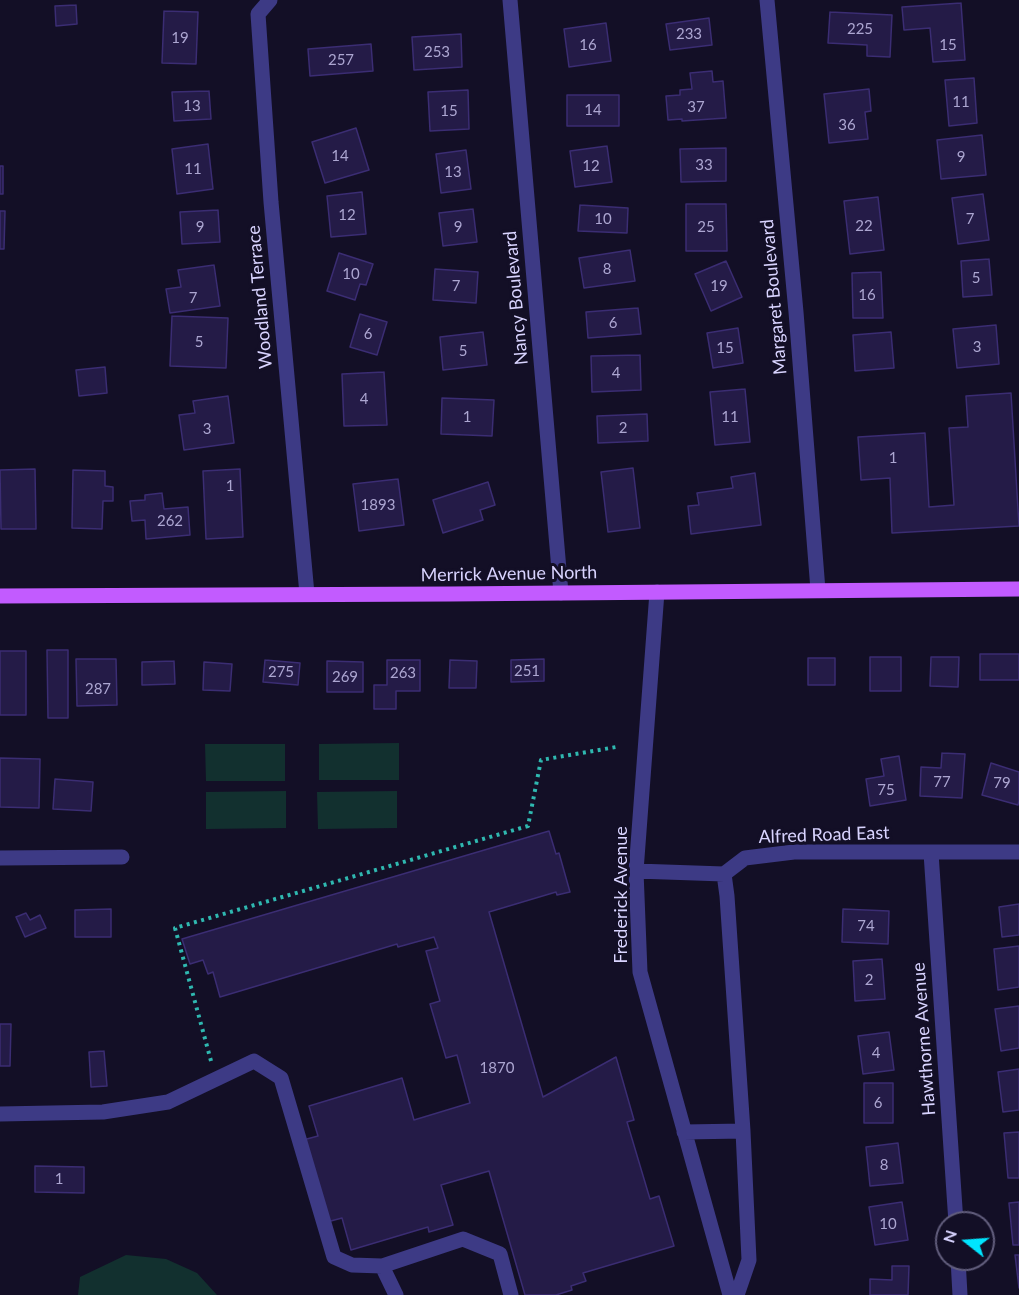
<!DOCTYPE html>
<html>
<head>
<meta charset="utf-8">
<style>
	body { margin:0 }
	#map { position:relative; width:1019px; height:1295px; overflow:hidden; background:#130f26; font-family:Lato,sans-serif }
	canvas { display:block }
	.north { position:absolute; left:935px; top:1211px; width:60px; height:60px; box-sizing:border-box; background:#130f26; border:2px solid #625e7d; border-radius:50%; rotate:287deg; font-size:16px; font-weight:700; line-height:24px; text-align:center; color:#d9d4ff }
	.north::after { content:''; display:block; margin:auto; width:21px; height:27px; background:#00e5ff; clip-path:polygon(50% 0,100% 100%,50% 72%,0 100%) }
</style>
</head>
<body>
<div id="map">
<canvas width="1019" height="1295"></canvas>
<div class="north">N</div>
</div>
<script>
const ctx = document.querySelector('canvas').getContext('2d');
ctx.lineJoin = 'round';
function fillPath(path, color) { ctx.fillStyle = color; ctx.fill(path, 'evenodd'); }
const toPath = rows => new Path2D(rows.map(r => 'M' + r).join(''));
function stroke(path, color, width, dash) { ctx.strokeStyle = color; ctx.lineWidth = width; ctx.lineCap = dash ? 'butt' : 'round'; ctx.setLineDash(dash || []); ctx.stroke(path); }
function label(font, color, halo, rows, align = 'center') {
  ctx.font = font + ' Lato,sans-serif'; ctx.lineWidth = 6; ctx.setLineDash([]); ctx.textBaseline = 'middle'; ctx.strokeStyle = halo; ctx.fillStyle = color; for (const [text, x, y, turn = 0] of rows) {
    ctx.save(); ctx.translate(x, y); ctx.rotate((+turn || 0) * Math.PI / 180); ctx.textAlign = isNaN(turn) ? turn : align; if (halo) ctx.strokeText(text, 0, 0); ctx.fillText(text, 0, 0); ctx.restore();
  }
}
const green = toPath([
	[399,743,399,780,319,780,319,744],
	[205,744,285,744,285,781,206,781],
	[286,791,286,828,206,829,206,792],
	[397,791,397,828,318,829,317,792],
	[126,1255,166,1259,197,1273,217,1295,78,1295,80,1277]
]);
const building = toPath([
	[961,3,965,60,933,62,930,28,904,30,902,7,961,3],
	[76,5,77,24,56,26,55,6,76,5],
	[164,11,198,12,196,64,162,63,164,11],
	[830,12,892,15,890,57,867,56,867,45,828,43,830,12],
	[709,18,712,45,670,50,666,24,709,18],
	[606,23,611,61,569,67,564,29,606,23],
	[461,34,462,67,414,70,412,37,461,34],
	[371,44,373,71,310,76,308,49,371,44],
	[712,71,713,82,723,81,726,118,682,121,682,119,668,120,666,96,680,95,680,90,692,89,690,73,712,71],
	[974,78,977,123,949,126,945,80,974,78],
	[869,89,871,111,865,112,868,139,829,143,824,94,869,89],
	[468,90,469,129,430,131,428,92,468,90],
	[209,91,211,119,174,121,172,92,209,91],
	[567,95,619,95,619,126,567,126,567,95],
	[356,128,369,170,325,183,312,142,356,128],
	[982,135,986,175,941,179,937,140,982,135],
	[208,144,213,189,177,194,172,149,208,144],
	[607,146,612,182,575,187,570,151,607,146],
	[726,148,726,181,681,182,680,149,726,148],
	[466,150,471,189,441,193,436,154,466,150],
	[0,166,3,166,3,194,0,194,0,166],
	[362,192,366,234,331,237,327,196,362,192],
	[983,194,989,240,958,244,952,198,983,194],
	[878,197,884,250,850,254,844,201,878,197],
	[686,204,726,204,727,251,686,251,686,204],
	[580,205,628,208,627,233,578,231,580,205],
	[473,209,477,242,443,246,439,213,473,209],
	[218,210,220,242,182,244,180,212,218,210],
	[0,211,5,211,4,249,0,249,0,211],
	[630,250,635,281,584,288,579,258,630,250],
	[339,253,373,264,366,285,360,284,355,300,327,291,339,253],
	[989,259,992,295,963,297,961,261,989,259],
	[726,261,742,297,711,311,695,274,726,261],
	[214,265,220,306,170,313,166,289,181,287,178,270,214,265],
	[435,269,478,272,476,303,433,300,435,269],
	[881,272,883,318,853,318,852,273,881,272],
	[638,308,641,334,588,338,586,312,638,308],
	[360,314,387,322,377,355,350,347,360,314],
	[172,316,228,318,226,368,170,366,172,316],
	[996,325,999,364,957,368,953,329,996,325],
	[738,328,743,363,713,368,707,333,738,328],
	[483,332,487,365,443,370,440,337,483,332],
	[891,332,894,368,855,371,853,335,891,332],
	[640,355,641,390,592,392,591,356,640,355],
	[105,367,107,393,79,396,76,370,105,367],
	[384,372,387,425,344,426,342,374,384,372],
	[745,389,750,442,715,445,710,392,745,389],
	[1011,393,1019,526,892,533,890,478,861,480,858,437,925,433,929,507,954,505,949,428,968,427,966,396,1011,393],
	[228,396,234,443,184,450,179,415,195,413,193,401,228,396],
	[442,398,494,400,492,436,441,434,442,398],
	[647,414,648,441,598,443,597,416,647,414],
	[633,468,640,528,608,532,601,472,633,468],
	[35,469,36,529,1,529,0,470,35,469],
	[240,469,243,537,206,539,203,471,240,469],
	[73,470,105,471,105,486,113,487,113,501,103,501,102,529,72,528,73,470],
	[755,473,761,525,691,534,688,506,699,505,697,493,733,488,731,477,755,473],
	[398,479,404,525,359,531,353,484,398,479],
	[488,482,495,505,480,510,483,520,443,533,433,500,488,482],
	[162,493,164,509,188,507,190,535,146,539,145,520,132,521,130,501,145,500,145,495,162,493],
	[47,650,68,650,68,718,48,718,47,650],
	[0,651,26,651,26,715,0,715,0,651],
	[980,654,1019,654,1019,680,980,680,980,654],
	[870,657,901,657,901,691,870,691,870,657],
	[931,657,959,657,958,687,930,686,931,657],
	[808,658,835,658,835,685,808,685,808,658],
	[76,659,116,659,117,705,77,706,76,659],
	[544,659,544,681,511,682,511,660,544,659],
	[265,660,300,663,298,685,263,682,265,660],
	[387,660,420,660,420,691,396,691,396,709,374,709,374,685,387,685,387,660],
	[450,660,477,661,476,688,449,688,450,660],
	[174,661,175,684,142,685,142,662,174,661],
	[327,661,363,662,363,692,327,692,327,661],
	[204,662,232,664,230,691,203,690,204,662],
	[942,753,965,754,962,798,920,796,921,767,941,768,942,753],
	[899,756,906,800,870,806,866,779,884,776,881,759,899,756],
	[0,758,40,759,39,808,0,807,0,758],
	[991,763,1019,772,1019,801,1018,805,982,795,991,763],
	[55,779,93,782,91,811,53,809,55,779],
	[549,831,556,854,559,853,570,892,557,895,556,892,489,912,543,1097,616,1057,634,1120,627,1122,650,1199,659,1196,674,1246,583,1273,586,1281,571,1286,572,1290,556,1295,525,1295,489,1171,441,1185,453,1225,429,1232,428,1227,351,1250,342,1218,327,1222,303,1140,318,1136,309,1106,402,1078,414,1120,470,1103,457,1055,446,1058,430,1004,440,1001,426,951,438,948,434,937,398,947,397,944,220,997,213,972,208,974,203,960,190,964,182,939,549,831],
	[1019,904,1019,935,1002,937,999,907,1019,904],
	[111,909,111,937,75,937,75,910,111,909],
	[843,909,889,911,888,944,842,942,843,909],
	[26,913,30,920,40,915,46,928,25,937,16,917,26,913],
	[1019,946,1019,987,998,990,994,949,1019,946],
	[882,959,885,999,855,1001,853,961,882,959],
	[1019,1006,1019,1048,1001,1051,995,1009,1019,1006],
	[0,1024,11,1024,10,1066,0,1066,0,1024],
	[889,1032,894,1070,863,1074,858,1036,889,1032],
	[104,1051,107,1086,91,1087,89,1052,104,1051],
	[1019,1069,1019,1110,1003,1112,998,1072,1019,1069],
	[864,1083,893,1083,893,1123,864,1123,864,1083],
	[1019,1132,1019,1178,1008,1178,1004,1133,1019,1132],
	[898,1143,903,1183,870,1186,866,1147,898,1143],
	[35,1166,84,1167,84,1193,35,1192,35,1166],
	[902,1202,908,1240,875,1245,869,1207,902,1202],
	[1019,1202,1019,1245,1013,1245,1009,1203,1019,1202],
	[1015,1255,1019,1255,1019,1288,1015,1255],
	[892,1266,909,1266,908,1295,870,1295,870,1279,892,1280,892,1266]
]);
const path = toPath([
	[211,1061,175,928,528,826,541,760,616,747]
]);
const minor = toPath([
	[270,0,258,14,271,202,307,594],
	[510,0,561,593],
	[767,0,796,312,818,590],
	[657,592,636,871,640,972,730,1295],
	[931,853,956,1223],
	[0,858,122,857],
	[636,871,724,874,745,858,794,852,1019,852],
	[724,874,727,896,743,1131,749,1260,737,1295],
	[0,1114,103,1112,168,1102,254,1061,281,1078,334,1257,352,1265,382,1266,463,1239,500,1254,511,1295],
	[684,1132,743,1131],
	[958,1259,960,1295],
	[382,1266,396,1295]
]);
const major = toPath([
	[0,596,450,594,1019,589]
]);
const numberNames = [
	["225",860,29],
	["233",689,34],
	["19",180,38],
	["16",588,45],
	["15",948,45],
	["253",437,52],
	["257",341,60],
	["11",961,102],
	["13",192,106],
	["37",696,107],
	["14",593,110],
	["15",449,111],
	["36",847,125],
	["14",340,156],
	["9",961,157],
	["33",704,165],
	["12",591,166],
	["11",193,169],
	["13",453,172],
	["12",347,215],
	["10",603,219],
	["7",970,219],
	["22",864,226],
	["9",200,227],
	["9",458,227],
	["25",706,227],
	["8",607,269],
	["10",351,274],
	["5",976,278],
	["7",456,286],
	["19",719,286],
	["16",867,295],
	["7",193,298],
	["6",613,323],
	["6",368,334],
	["5",199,342],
	["3",977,347],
	["15",725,348],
	["5",463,351],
	["4",616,373],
	["4",364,399],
	["1",467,417],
	["11",730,417],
	["2",623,428],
	["3",207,429],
	["1",893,458],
	["1",230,486],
	["1893",378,505],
	["262",170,521],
	["251",527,671],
	["275",281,672],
	["263",403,673],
	["269",345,677],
	["287",98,689],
	["77",942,782],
	["79",1002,783],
	["75",886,790],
	["74",866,926],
	["2",869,980],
	["4",876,1053],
	["1870",497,1068],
	["6",878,1103],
	["8",884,1165],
	["1",59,1179],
	["10",888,1224]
];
const streetNames = [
	["Woodland Terrace",260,297,-95],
	["Margaret Boulevard",774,297,-95],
	["Nancy Boulevard",516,298,-95],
	["Merrick Avenue North",509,574,-1],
	["Alfred Road East",824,835,-2],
	["Frederick Avenue",621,895,-90],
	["Hawthorne Avenue",924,1039,-94]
];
fillPath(green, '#12302f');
fillPath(building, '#241b47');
stroke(building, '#3b2d73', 1.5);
stroke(path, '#2fb8b0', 4, [3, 4.5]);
stroke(minor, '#3d3a85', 15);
stroke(major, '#c25bff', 15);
label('15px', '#aca6d1', null, numberNames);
label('18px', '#d9d4ff', '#130f26', streetNames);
</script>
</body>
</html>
